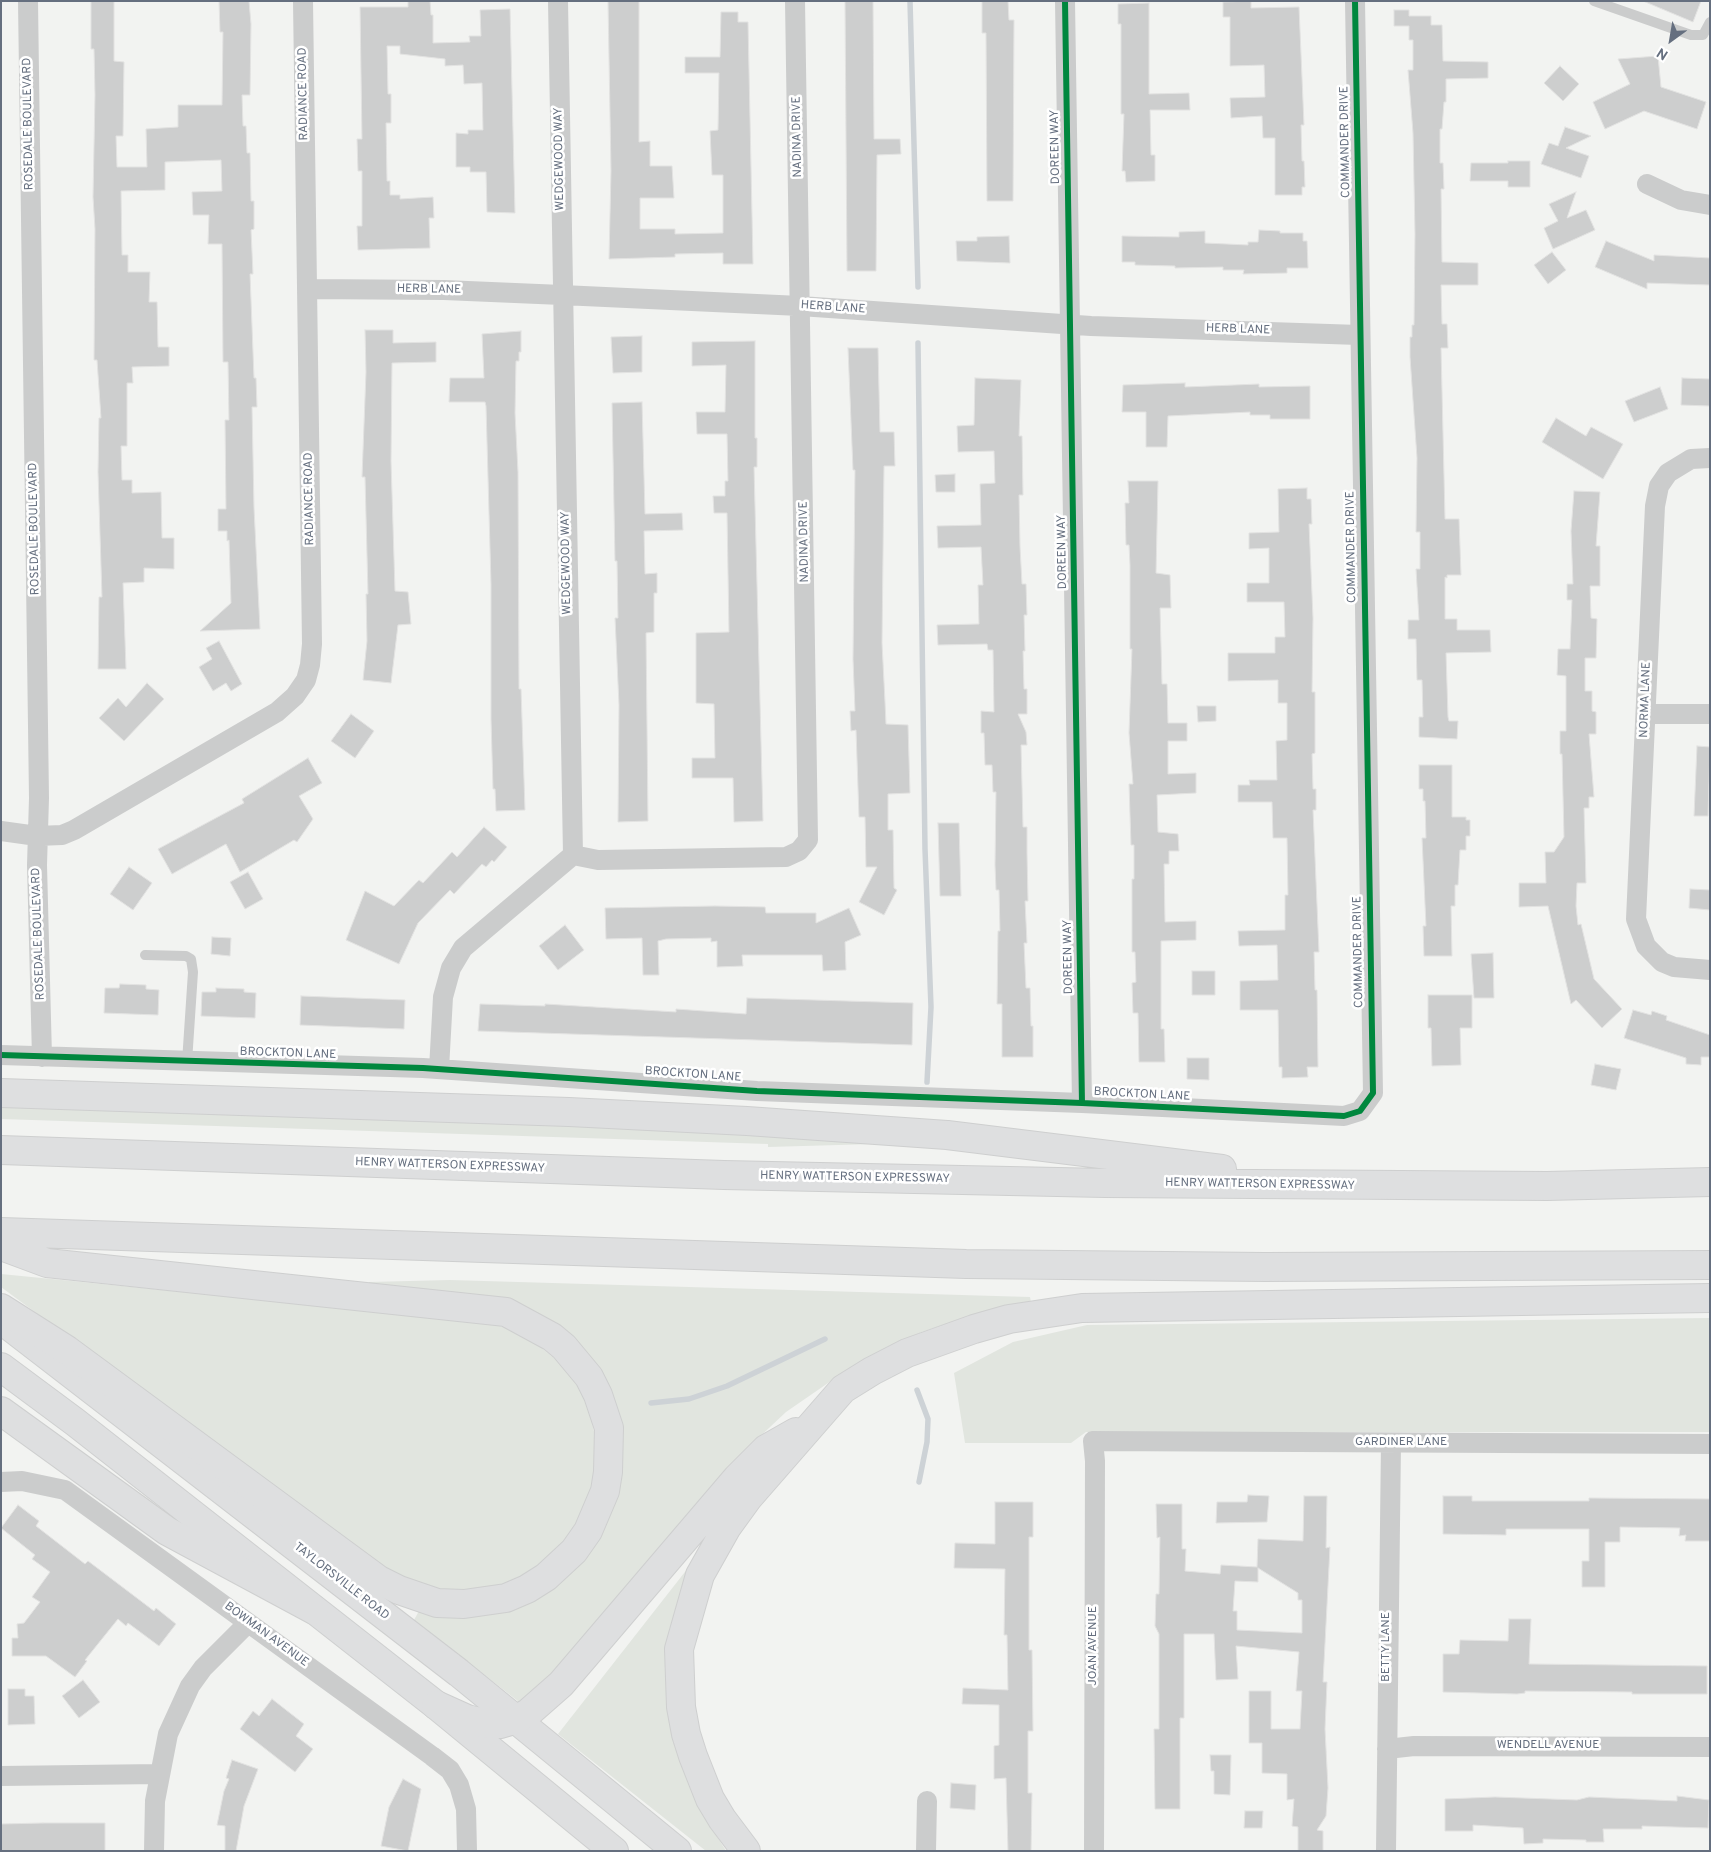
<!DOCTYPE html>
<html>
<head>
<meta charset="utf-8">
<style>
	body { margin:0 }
	#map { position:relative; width:1711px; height:1852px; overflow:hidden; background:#f2f3f1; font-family:Overpass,sans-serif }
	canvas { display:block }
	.frame { position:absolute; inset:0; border:2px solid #656f7f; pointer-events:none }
	.north { position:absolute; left:1646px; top:15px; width:50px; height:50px; -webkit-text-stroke:4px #fff; paint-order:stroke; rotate:212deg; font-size:14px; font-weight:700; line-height:20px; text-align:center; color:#656f7f }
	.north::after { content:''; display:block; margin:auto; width:18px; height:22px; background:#656f7f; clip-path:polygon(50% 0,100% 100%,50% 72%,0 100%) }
</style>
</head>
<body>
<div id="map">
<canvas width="1711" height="1852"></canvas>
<div class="frame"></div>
<div class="north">N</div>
</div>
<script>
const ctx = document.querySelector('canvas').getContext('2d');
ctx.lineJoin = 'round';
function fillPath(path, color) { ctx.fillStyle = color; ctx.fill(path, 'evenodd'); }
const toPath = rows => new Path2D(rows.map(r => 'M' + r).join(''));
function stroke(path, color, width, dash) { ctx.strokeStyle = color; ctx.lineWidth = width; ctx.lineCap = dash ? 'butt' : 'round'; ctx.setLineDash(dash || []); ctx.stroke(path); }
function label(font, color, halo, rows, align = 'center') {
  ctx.font = font + ' Overpass,sans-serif'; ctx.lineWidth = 5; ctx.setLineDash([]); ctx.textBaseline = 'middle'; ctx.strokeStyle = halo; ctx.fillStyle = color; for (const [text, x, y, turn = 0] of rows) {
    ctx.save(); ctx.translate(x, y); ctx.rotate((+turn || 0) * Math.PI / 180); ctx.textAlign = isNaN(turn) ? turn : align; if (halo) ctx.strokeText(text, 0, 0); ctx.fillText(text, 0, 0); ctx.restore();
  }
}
const green = toPath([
	[1,1104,390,1117,874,1141,874,1144,768,1147,768,1144,1,1119],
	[1,1274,416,1315,498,1325,516,1332,533,1341,564,1366,577,1384,588,1405,596,1440,597,1465,589,1501,567,1542,531,1572,496,1587,460,1592,433,1589,396,1576,285,1497,1,1287],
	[450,1280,1030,1297,1031,1302,975,1314,922,1332,889,1346,844,1372,786,1412,735,1460,557,1673,523,1705,414,1620,419,1611,500,1611,618,1487,572,1341,369,1286,369,1282],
	[1710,1318,1710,1432,1086,1432,1071,1443,965,1443,954,1373,1013,1342,1087,1325],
	[688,1568,682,1765,705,1817,726,1851,706,1851,558,1734]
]);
const stream = toPath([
	[910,1,918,287],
	[918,343,925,849,931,1007,927,1082],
	[917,1390,928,1419,927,1442,919,1482],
	[651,1403,689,1399,727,1386,825,1339]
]);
const building = toPath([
	[91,1,114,1,114,61,124,62,123,136,116,136,117,167,147,167,146,129,178,127,178,105,222,105,223,32,220,32,219,1,249,1,251,24,250,95,242,95,243,126,246,126,247,153,250,153,251,201,254,201,254,229,251,230,253,274,250,274,254,378,256,378,257,407,252,407,254,508,260,629,200,631,231,603,229,540,227,541,227,531,218,531,218,509,226,509,225,420,229,420,228,362,223,362,222,244,208,244,209,215,193,215,192,192,222,191,221,160,165,162,165,190,121,191,122,255,128,255,128,272,150,272,149,302,157,302,158,347,169,347,169,366,132,367,133,383,127,383,127,446,121,446,122,480,132,480,132,493,161,492,162,538,174,538,174,569,144,568,144,582,123,583,126,669,98,669,99,597,102,597,98,472,99,418,101,418,97,360,94,360,95,229,93,197,95,95,94,49,91,49,91,1],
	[408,1,430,1,431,15,433,15,433,43,470,42,469,36,481,36,480,10,510,9,515,213,487,212,486,172,470,172,470,167,456,167,456,133,468,134,468,130,483,130,482,83,464,84,463,65,445,66,445,59,400,54,400,46,387,46,388,94,391,94,391,123,386,123,387,181,390,181,390,195,400,195,400,199,433,197,434,218,429,218,430,248,358,250,357,226,362,226,362,171,358,171,357,139,362,139,360,7,408,7,408,1],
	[608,1,639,1,639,142,650,141,650,166,672,166,674,198,640,198,640,229,675,229,675,234,723,233,723,175,712,175,710,131,718,130,719,73,685,73,685,57,720,57,721,12,738,12,738,22,748,22,753,264,723,264,723,253,675,254,675,257,609,259,611,171,608,1],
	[845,1,873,1,874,139,900,139,901,154,877,155,876,271,847,271,845,1],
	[982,1,1008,1,1009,20,1014,20,1013,201,987,201,986,33,982,33,982,1],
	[1251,1,1251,8,1299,7,1304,125,1301,125,1302,161,1304,161,1305,187,1302,187,1302,195,1275,195,1275,138,1263,138,1262,116,1231,118,1230,98,1265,97,1264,65,1230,66,1230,17,1223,17,1223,2,1251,1],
	[1643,1,1701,1,1693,22,1643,1],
	[1149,3,1149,94,1189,93,1190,110,1150,110,1151,155,1155,155,1155,181,1126,182,1125,171,1122,171,1124,114,1121,114,1121,24,1118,24,1118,4,1149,3],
	[1394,10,1409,10,1409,16,1431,16,1431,25,1442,25,1443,61,1488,62,1488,78,1446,79,1446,102,1444,102,1442,129,1440,129,1440,163,1443,163,1444,189,1441,189,1442,262,1478,263,1478,285,1441,285,1442,324,1447,324,1448,348,1441,348,1445,519,1459,519,1461,575,1447,575,1447,578,1445,577,1445,619,1457,619,1457,630,1490,630,1491,652,1446,653,1448,717,1449,721,1458,721,1457,739,1419,737,1419,717,1423,717,1422,680,1417,680,1416,639,1408,639,1408,620,1419,620,1416,569,1420,569,1420,532,1416,532,1417,458,1410,357,1410,337,1412,337,1412,325,1414,325,1415,234,1413,133,1408,70,1413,70,1413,40,1409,40,1409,26,1394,26,1394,10],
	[1658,56,1661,87,1706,102,1697,129,1644,111,1605,129,1593,102,1630,84,1618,59,1658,56],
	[1560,66,1579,84,1563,101,1544,83,1560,66],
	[1565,127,1591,136,1566,148,1589,156,1581,178,1541,164,1549,143,1558,146,1565,127],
	[1508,161,1530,161,1530,187,1508,187,1508,181,1470,181,1471,163,1508,163,1508,161],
	[1576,192,1567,218,1586,210,1595,230,1553,249,1544,228,1558,221,1549,204,1576,192],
	[1259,230,1280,231,1280,233,1303,233,1303,241,1307,241,1308,268,1287,268,1287,273,1243,274,1244,270,1223,270,1223,267,1175,268,1175,266,1135,265,1135,262,1122,262,1122,236,1179,237,1179,232,1205,231,1205,243,1248,245,1248,242,1258,242,1259,230],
	[1009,236,1010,263,957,261,956,241,977,241,977,237,1009,236],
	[1606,241,1654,261,1654,255,1710,258,1710,285,1647,283,1647,289,1595,267,1606,241],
	[1552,252,1566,270,1548,284,1534,265,1552,252],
	[365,330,393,330,393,343,436,342,436,362,392,363,391,461,395,591,408,592,411,624,398,625,391,683,363,680,367,641,366,594,368,594,365,477,362,477,366,372,365,330],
	[521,331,521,352,519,352,519,361,516,361,515,413,518,472,519,689,521,689,525,810,496,811,495,789,493,789,491,719,491,584,486,406,485,402,449,402,450,378,484,378,482,334,521,331],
	[642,336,642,372,613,373,611,337,642,336],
	[755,341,755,438,757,438,757,467,754,467,763,821,734,822,733,778,692,778,692,758,715,758,714,704,696,703,696,633,729,632,727,513,714,513,713,496,725,496,725,481,728,481,727,434,697,434,696,412,725,412,726,365,692,366,692,342,755,341],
	[848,348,878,348,880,432,894,432,895,466,884,466,882,643,885,702,886,724,908,725,910,793,888,794,888,830,893,830,894,888,897,890,884,915,859,902,877,867,866,867,865,817,859,817,856,730,851,731,850,711,855,711,853,659,855,470,853,470,848,348],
	[975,378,1021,380,1019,436,1022,436,1023,495,1019,495,1020,547,1022,584,1026,584,1027,615,1024,615,1025,651,1023,651,1024,689,1027,689,1027,714,1018,714,1026,732,1027,745,1021,745,1023,827,1027,827,1027,853,1028,901,1025,901,1027,943,1024,943,1026,988,1030,988,1031,1026,1033,1026,1033,1057,1002,1057,1002,1004,997,1004,998,931,1000,931,999,890,996,890,995,865,996,792,993,792,992,765,985,765,984,733,981,733,981,711,994,712,993,650,988,650,987,644,938,645,937,625,979,624,978,585,983,585,981,547,938,548,937,526,981,525,980,484,995,483,994,451,958,452,957,426,974,425,975,378],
	[1682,378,1710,379,1710,406,1681,405,1682,378],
	[1185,383,1185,387,1259,384,1259,387,1310,386,1310,419,1270,419,1270,415,1250,415,1250,412,1168,416,1167,447,1146,447,1146,412,1122,412,1123,385,1185,383],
	[1660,387,1668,409,1634,422,1625,401,1660,387],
	[642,402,645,514,682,513,683,530,644,531,645,574,657,573,657,593,654,593,654,632,646,633,648,821,618,822,619,705,615,618,618,618,617,561,615,561,612,403,642,402],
	[1556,418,1586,436,1591,427,1623,444,1603,479,1542,442,1556,418],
	[955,474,955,492,936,492,935,475,955,474],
	[1128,481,1158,481,1156,573,1170,575,1171,608,1160,608,1162,684,1167,684,1168,723,1187,723,1187,741,1168,741,1168,774,1196,773,1196,793,1157,795,1158,832,1178,834,1179,851,1169,851,1169,864,1164,864,1165,922,1196,921,1196,940,1161,941,1161,1029,1164,1029,1165,1062,1139,1062,1138,1013,1133,1013,1132,983,1136,982,1135,952,1132,952,1132,879,1134,879,1134,845,1131,845,1129,784,1133,784,1129,733,1132,649,1130,649,1130,565,1129,545,1126,545,1125,503,1129,503,1128,481],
	[1307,488,1307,499,1311,499,1312,524,1309,524,1313,618,1312,692,1315,692,1315,753,1312,754,1313,789,1316,789,1316,810,1313,810,1319,952,1314,952,1315,990,1317,990,1318,1067,1307,1067,1308,1077,1282,1078,1282,1067,1279,1067,1278,1010,1240,1010,1240,981,1278,980,1277,945,1239,946,1238,931,1285,930,1285,895,1288,895,1287,838,1273,838,1272,802,1238,802,1238,785,1250,785,1249,780,1277,780,1276,741,1287,740,1287,703,1278,703,1278,680,1228,681,1228,653,1275,653,1275,637,1285,637,1284,602,1247,602,1247,583,1269,583,1269,548,1249,549,1249,533,1279,532,1278,489,1307,488],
	[1574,491,1600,492,1596,546,1600,546,1600,586,1590,586,1591,618,1597,619,1596,658,1585,658,1585,691,1592,691,1592,711,1596,712,1596,734,1589,734,1594,797,1589,797,1589,808,1584,808,1586,883,1577,883,1576,906,1578,925,1581,924,1594,979,1622,1009,1602,1028,1576,1000,1571,1004,1548,906,1519,907,1519,883,1546,883,1545,852,1554,852,1564,837,1562,754,1560,754,1560,731,1566,731,1566,676,1557,675,1558,649,1570,649,1572,600,1567,600,1567,584,1573,584,1571,531,1574,491],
	[219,641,242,684,231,691,226,683,213,691,199,667,212,659,206,648,219,641],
	[147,683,164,699,124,741,99,718,118,698,126,707,147,683],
	[1197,706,1216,706,1216,721,1198,722,1197,706],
	[351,714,374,731,355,758,331,741,351,714],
	[1697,746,1710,747,1708,816,1694,816,1697,746],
	[308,758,322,783,299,796,313,819,297,842,294,840,240,872,226,844,172,874,158,849,244,803,242,799,308,758],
	[1419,765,1452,765,1452,817,1466,817,1466,820,1470,820,1470,836,1466,836,1466,850,1460,850,1458,885,1455,885,1455,906,1451,906,1452,956,1424,956,1423,926,1426,926,1422,838,1426,838,1425,801,1423,801,1423,789,1419,789,1419,765],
	[938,823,959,823,961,896,940,896,938,823],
	[484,827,507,847,494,862,492,860,486,867,482,864,454,894,450,890,418,923,399,964,346,940,365,891,394,906,419,880,423,883,452,852,457,857,484,827],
	[129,867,152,883,133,910,110,894,129,867],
	[248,872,263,899,245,909,230,882,248,872],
	[1690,889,1710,890,1710,910,1689,908,1690,889],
	[715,906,765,907,766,913,816,913,816,923,849,908,861,935,845,942,846,970,823,971,822,955,742,955,743,966,717,967,717,941,711,942,711,938,666,939,658,941,659,975,643,975,642,938,606,939,605,908,715,906],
	[565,925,584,950,558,970,539,946,565,925],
	[212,937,231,938,230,956,211,954,212,937],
	[1493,953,1494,998,1474,998,1471,954,1493,953],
	[1192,971,1215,971,1215,995,1192,995,1192,971],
	[120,984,146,985,146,989,159,990,158,1015,104,1013,105,988,119,988,120,984],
	[216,988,244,989,244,992,256,993,255,1018,201,1016,202,992,216,992,216,988],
	[1428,995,1472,995,1472,1028,1460,1028,1461,1065,1432,1066,1431,1028,1428,1028,1428,995],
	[301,996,405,1000,404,1029,300,1025,301,996],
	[747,998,913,1003,912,1045,478,1031,480,1004,545,1006,545,1004,676,1012,676,1009,746,1014,747,998],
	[1633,1010,1651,1015,1652,1011,1667,1016,1666,1020,1710,1035,1710,1057,1701,1057,1701,1065,1686,1064,1686,1058,1624,1038,1633,1010],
	[1187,1058,1209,1058,1209,1080,1187,1079,1187,1058],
	[1595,1064,1621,1069,1616,1090,1591,1085,1595,1064],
	[1248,1495,1269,1496,1267,1522,1216,1523,1217,1502,1247,1502,1248,1495],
	[1304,1496,1327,1496,1326,1548,1330,1547,1323,1682,1327,1682,1325,1729,1328,1788,1326,1816,1317,1830,1323,1831,1323,1851,1298,1851,1298,1827,1292,1826,1294,1799,1287,1800,1287,1774,1262,1773,1262,1743,1249,1743,1249,1691,1271,1691,1271,1729,1300,1729,1302,1691,1296,1691,1299,1652,1236,1646,1238,1679,1216,1680,1214,1634,1184,1634,1184,1718,1180,1718,1180,1809,1155,1809,1154,1729,1159,1729,1159,1634,1155,1626,1156,1594,1159,1594,1160,1537,1157,1538,1156,1504,1182,1504,1182,1549,1186,1549,1185,1571,1220,1574,1221,1565,1257,1567,1258,1539,1303,1541,1304,1496],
	[1258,1568,1298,1593,1298,1600,1302,1600,1302,1633,1237,1630,1237,1611,1233,1611,1235,1581,1258,1582,1258,1568],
	[1443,1496,1472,1496,1472,1501,1589,1501,1589,1498,1710,1499,1710,1541,1685,1541,1686,1535,1679,1536,1680,1528,1620,1527,1620,1542,1605,1542,1605,1587,1582,1587,1582,1561,1589,1561,1589,1529,1506,1529,1506,1535,1443,1534,1443,1496],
	[995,1502,1033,1502,1033,1537,1029,1537,1029,1650,1032,1650,1033,1731,1028,1731,1028,1793,1032,1793,1031,1851,1008,1851,1006,1778,994,1779,994,1746,999,1745,999,1705,962,1704,963,1688,1008,1690,1007,1635,1004,1635,1005,1569,954,1568,955,1543,995,1544,995,1502],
	[18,1505,39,1521,36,1526,85,1564,88,1561,154,1611,156,1608,176,1624,159,1646,128,1623,126,1626,118,1619,85,1660,87,1661,75,1677,46,1656,12,1656,12,1638,18,1638,17,1624,24,1623,40,1602,32,1597,50,1572,32,1559,35,1555,1,1528,18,1505],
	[1509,1619,1531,1619,1529,1664,1707,1666,1707,1694,1632,1694,1632,1692,1525,1691,1525,1693,1517,1694,1443,1692,1443,1654,1459,1654,1460,1640,1508,1641,1509,1619],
	[83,1680,100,1702,79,1718,62,1696,83,1680],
	[8,1689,25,1689,25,1696,34,1696,35,1724,8,1725,8,1689],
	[272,1699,304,1724,296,1736,313,1749,295,1772,240,1729,253,1711,259,1716,272,1699],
	[1210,1755,1231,1755,1230,1795,1214,1794,1214,1771,1211,1771,1210,1755],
	[232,1760,258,1769,244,1806,236,1851,225,1851,225,1826,217,1825,224,1791,229,1779,226,1778,232,1760],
	[403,1779,421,1789,408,1851,381,1846,389,1807,403,1779],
	[951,1783,976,1785,975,1810,950,1808,951,1783],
	[1677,1796,1709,1800,1708,1828,1642,1826,1642,1829,1603,1829,1604,1842,1586,1842,1586,1840,1543,1839,1543,1843,1524,1844,1523,1828,1473,1825,1473,1831,1445,1831,1445,1799,1495,1797,1577,1800,1589,1797,1677,1801,1677,1796],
	[1245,1811,1263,1811,1262,1828,1244,1828,1245,1811],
	[43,1823,105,1823,105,1851,1,1851,1,1824,43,1823]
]);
const service = toPath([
	[1594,1,1691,35,1703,35,1710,22],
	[145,955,186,956,191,959,193,972,187,1062]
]);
const minor = toPath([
	[28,1,39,798,37,865,42,1057],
	[558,1,573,855],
	[1065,1,1082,1103],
	[1647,184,1681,200,1710,205],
	[308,289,444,290,562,295,800,306,1091,326,1359,335],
	[1710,458,1691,459,1668,473,1659,486,1655,506,1636,919,1646,946,1662,962,1674,967,1710,970],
	[1646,714,1710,714],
	[1,831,37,836,62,835,74,830,277,712,295,696,306,680,310,665,312,644,303,1],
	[573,855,598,860,786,857,799,851,808,840,795,1],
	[1,1055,423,1068,757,1091,1082,1103,1344,1116,1360,1111,1373,1093,1355,1],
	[439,1069,443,997,451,968,463,948,573,855],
	[1,1482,22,1481,65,1490,432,1756,450,1770,459,1785,466,1809,467,1851],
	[1387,1749,1414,1746,1710,1747],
	[1,1776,159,1774],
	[154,1851,155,1801,168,1734,190,1686,203,1668,248,1623],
	[926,1851,927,1801],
	[1094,1851,1095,1461,1093,1441,1710,1444],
	[1386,1851,1391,1443]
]);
const primary = toPath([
	[8,1325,459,1673,677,1851],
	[1,1367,75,1422,436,1705,614,1851]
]);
const motorway = toPath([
	[1,1093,569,1112,747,1121,947,1135,1222,1169],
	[1,1150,724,1175,1105,1183,1547,1186,1710,1182],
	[1,1232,966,1264,1265,1267,1710,1265],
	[1,1246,47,1263,506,1312,552,1337,564,1347,589,1377,598,1395,609,1428,608,1472,605,1491,588,1531,574,1551,546,1577,527,1589,506,1598,464,1604,437,1603,399,1590,379,1580,67,1350,1,1308],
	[1,1411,167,1531,314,1610],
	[436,1705,467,1719,484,1723,500,1724,517,1719,528,1713,561,1684,737,1478,766,1449,796,1432],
	[746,1851,722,1819,710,1799,693,1756,686,1734,681,1707,679,1649,700,1575,727,1527,748,1498,843,1389,872,1371,907,1353,974,1329,1009,1319,1082,1308,1710,1298]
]);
const cycleway = toPath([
	[1065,1,1082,1103],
	[1,1055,423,1068,757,1091,1082,1103,1344,1116,1360,1111,1373,1093,1355,1]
]);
const streetNames = [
	["RADIANCE ROAD",304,94,-91],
	["ROSEDALE BOULEVARD",29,124,-91],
	["NADINA DRIVE",798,137,-91],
	["COMMANDER DRIVE",1346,142,-91],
	["DOREEN WAY",1056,147,-91],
	["WEDGEWOOD WAY",560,159,-91],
	["HERB LANE",429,290,1],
	["HERB LANE",833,308,4],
	["HERB LANE",1238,330,2],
	["RADIANCE ROAD",310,499,-91],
	["ROSEDALE BOULEVARD",35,529,-91],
	["NADINA DRIVE",805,542,-91],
	["COMMANDER DRIVE",1352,547,-91],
	["DOREEN WAY",1063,552,-91],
	["WEDGEWOOD WAY",567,563,-91],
	["NORMA LANE",1646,700,-88],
	["ROSEDALE BOULEVARD",39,934,-92],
	["COMMANDER DRIVE",1359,952,-91],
	["DOREEN WAY",1069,957,-91],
	["BROCKTON LANE",288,1054,2],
	["BROCKTON LANE",693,1075,4],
	["BROCKTON LANE",1142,1095,3],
	["HENRY WATTERSON EXPRESSWAY",450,1166,2],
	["HENRY WATTERSON EXPRESSWAY",855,1178,1],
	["HENRY WATTERSON EXPRESSWAY",1260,1185,1],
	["GARDINER LANE",1401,1443],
	["TAYLORSVILLE ROAD",341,1582,38],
	["BOWMAN AVENUE",266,1635,36],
	["JOAN AVENUE",1094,1646,-90],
	["BETTY LANE",1387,1647,-90],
	["WENDELL AVENUE",1548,1746]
];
fillPath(green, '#e1e5df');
stroke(stream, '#cdd2d6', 5.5);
fillPath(building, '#cdcece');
stroke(building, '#e2e2e1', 1);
stroke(primary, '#cecfcf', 30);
stroke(motorway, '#cecfcf', 30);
stroke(service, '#cbcccc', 10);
stroke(minor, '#cbcccc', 20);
stroke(primary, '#dedfe0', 28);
stroke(motorway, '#dedfe0', 28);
stroke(cycleway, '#00873e', 6);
label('12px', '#656f7f', '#fff', streetNames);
</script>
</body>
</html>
